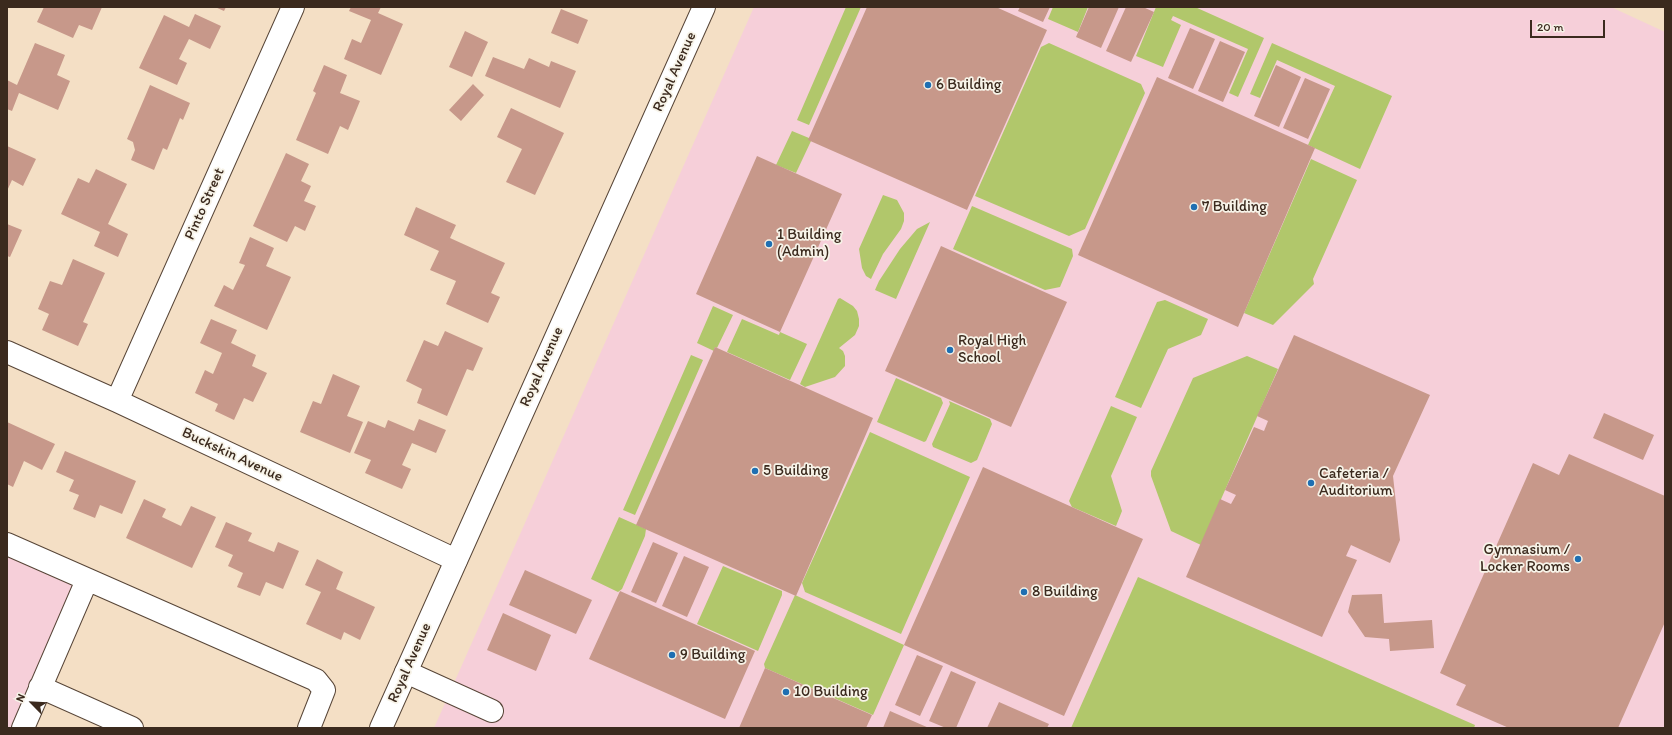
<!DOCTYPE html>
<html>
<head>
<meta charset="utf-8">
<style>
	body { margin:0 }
	#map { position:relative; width:1672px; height:735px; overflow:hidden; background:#f4dfc5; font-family:Itim,sans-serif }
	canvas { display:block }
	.frame { position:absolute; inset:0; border:8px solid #3b2a1e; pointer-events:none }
	.north { position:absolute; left:12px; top:683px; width:40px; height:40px; -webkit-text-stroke:3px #f7f3e8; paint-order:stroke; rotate:294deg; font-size:11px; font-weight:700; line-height:16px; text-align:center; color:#3b2a1e }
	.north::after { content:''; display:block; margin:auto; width:14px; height:18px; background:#3b2a1e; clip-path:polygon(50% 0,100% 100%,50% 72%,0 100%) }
	.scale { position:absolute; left:1530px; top:20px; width:75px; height:18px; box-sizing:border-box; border:2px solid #3b2a1e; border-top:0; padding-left:5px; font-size:12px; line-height:14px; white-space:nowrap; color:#3b2a1e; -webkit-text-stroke:3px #f7f3e8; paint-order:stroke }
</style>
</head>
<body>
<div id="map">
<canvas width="1672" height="735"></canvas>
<div class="frame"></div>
<div class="north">N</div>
<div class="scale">20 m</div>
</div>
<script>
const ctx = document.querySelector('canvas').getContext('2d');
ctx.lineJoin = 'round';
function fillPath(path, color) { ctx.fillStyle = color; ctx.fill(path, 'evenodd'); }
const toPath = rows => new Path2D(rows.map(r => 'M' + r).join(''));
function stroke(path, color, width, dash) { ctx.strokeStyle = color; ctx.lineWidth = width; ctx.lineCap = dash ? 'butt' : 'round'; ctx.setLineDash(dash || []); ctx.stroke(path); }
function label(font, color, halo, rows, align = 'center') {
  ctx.font = font + ' Itim,sans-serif'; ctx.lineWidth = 3.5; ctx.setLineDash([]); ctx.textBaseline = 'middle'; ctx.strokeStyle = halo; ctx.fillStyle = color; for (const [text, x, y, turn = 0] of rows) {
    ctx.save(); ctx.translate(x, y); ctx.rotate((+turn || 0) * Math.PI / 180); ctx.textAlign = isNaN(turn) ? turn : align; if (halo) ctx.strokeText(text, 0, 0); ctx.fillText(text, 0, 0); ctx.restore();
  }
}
const built = toPath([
	[754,7,1611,7,1665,32,1665,728,434,728],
	[7,532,102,575,35,728,7,728]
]);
const green = toPath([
	[846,7,861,7,809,125,797,120],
	[1053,7,1088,7,1078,32,1048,19],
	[1156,7,1195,7,1264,38,1238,97,1229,93,1248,49,1173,16,1171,20,1181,25,1163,67,1136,56],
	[1049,43,1141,84,1145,93,1085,229,1069,236,975,196,1041,47],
	[1272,43,1392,96,1360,169,1308,145,1335,86,1277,60,1260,98,1250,94],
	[792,131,809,138,811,141,796,173,776,165],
	[1311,159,1357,180,1313,279,1314,284,1273,325,1244,313],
	[883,195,897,200,904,213,904,221,901,229,883,254,871,279,866,276,862,268,859,249],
	[972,206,1072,249,1073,256,1060,287,1045,290,953,249],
	[930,222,896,299,875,290,879,281,900,249,917,229],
	[840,298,853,306,857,311,859,319,859,326,855,335,839,348,843,351,845,356,845,366,835,377,805,387,800,384,838,299],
	[1165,300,1208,319,1201,335,1168,349,1141,408,1115,397,1157,302],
	[713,306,733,315,717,348,715,347,714,351,697,343],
	[742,319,779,335,780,332,807,344,790,380,727,352],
	[691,355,703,360,635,515,623,510],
	[1247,356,1278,369,1201,545,1171,531,1151,476,1151,471,1193,378],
	[896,378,941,398,943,403,926,441,924,442,877,422],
	[949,401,990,419,992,424,977,460,971,463,933,447,932,444,950,404],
	[1111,406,1137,417,1111,476,1122,511,1116,526,1072,507,1069,501],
	[870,432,970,477,901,634,805,592,802,583],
	[619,517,646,529,645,536,622,589,618,592,591,579],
	[723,566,782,591,782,595,758,651,697,624],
	[1138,577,1475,725,1474,728,1071,728],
	[795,595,904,645,873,715,765,668,764,664]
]);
const building = toPath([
	[44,7,102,7,92,30,79,25,73,38,37,22],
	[215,7,226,7,224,11],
	[351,7,381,7,378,13,403,24,381,75,344,59,352,39,361,43,371,20,349,11],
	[867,7,996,7,1047,30,967,210,808,140],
	[1020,7,1050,7,1043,22,1018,11],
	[1089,7,1119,7,1101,48,1076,37],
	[1126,7,1143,7,1154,12,1131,62,1106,51],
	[561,9,588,20,578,44,551,33],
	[195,14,221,26,210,49,189,39,179,59,187,63,177,85,139,68,164,15,189,27],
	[1190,28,1215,39,1193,89,1168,78],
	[465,31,488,42,472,77,449,67],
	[1220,41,1245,52,1223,102,1198,91],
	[35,43,65,55,57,75,70,81,58,110,19,93,12,111,7,109,7,80,17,85],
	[493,57,524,69,529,58,549,67,551,61,576,71,560,108,485,76],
	[324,65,347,75,340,93,360,101,348,130,340,126,328,154,296,140,316,93,313,91],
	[1276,65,1301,77,1279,127,1254,116],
	[1157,77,1315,148,1238,327,1078,255],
	[1305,78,1330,89,1308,139,1283,128],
	[473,84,484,95,461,121,449,110],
	[150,85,190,103,183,120,180,118,167,150,163,148,154,170,131,160,135,150,133,142,127,139],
	[511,108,564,133,535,195,506,182,522,149,497,137],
	[7,146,36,159,23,186,12,180,7,191],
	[286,153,309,164,301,181,311,186,304,201,316,206,305,231,295,226,287,242,253,226],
	[757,156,842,194,780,332,696,294],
	[96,169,127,184,108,224,128,234,118,257,94,246,100,232,61,214,78,178,89,183],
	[416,207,456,225,450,238,505,263,491,293,500,297,488,323,446,304,456,281,430,270,439,251,404,235],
	[7,224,22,230,10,257,7,256],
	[250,237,274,248,266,266,291,277,267,330,214,306,224,285,233,290,245,265,239,263],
	[941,246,1067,302,1011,427,885,371],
	[73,259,105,273,83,322,88,324,78,346,42,330,49,314,38,309,50,281,62,285],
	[211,319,237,330,231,343,256,355,252,366,267,373,253,402,244,398,234,420,215,411,218,404,195,393,205,370,213,374,222,353,200,343],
	[445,331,483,348,473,371,467,369,447,416,417,403,422,389,406,381,424,340,438,346],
	[1294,335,1430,395,1393,476,1400,540,1390,563,1351,545,1346,556,1357,560,1322,637,1186,577,1220,499,1231,504,1236,495,1225,490,1254,427,1264,431,1268,421,1257,416],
	[715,347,873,418,796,596,636,525],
	[333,374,360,386,347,416,363,422,350,453,300,432,313,401,321,404],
	[1604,413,1654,435,1643,460,1593,438],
	[419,419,446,430,436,453,412,443,402,465,411,469,402,489,365,473,371,460,354,453,368,421,385,428,388,420,414,431],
	[7,422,55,444,42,470,24,461,13,487,7,484],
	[65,451,136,481,122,514,100,505,95,518,73,509,79,495,69,491,74,480,56,472],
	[1569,454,1665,496,1665,622,1618,728,1509,728,1456,705,1466,685,1440,673,1533,463,1559,475],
	[983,467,1143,539,1064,716,904,645],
	[144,499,166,509,162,517,181,526,191,506,216,517,192,568,126,538],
	[226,522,252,533,248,541,274,552,278,542,299,551,283,589,266,582,260,596,237,587,243,573,228,566,233,555,215,547],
	[653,542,678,553,656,603,631,592],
	[684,556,709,567,687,617,662,606],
	[317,559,343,572,336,589,375,607,360,640,344,632,341,640,306,624,321,592,305,585],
	[525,570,592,600,576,634,509,605],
	[620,591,755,651,725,719,589,659],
	[1382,594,1384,623,1432,620,1434,648,1390,651,1389,639,1365,637,1348,612,1352,595],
	[503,613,551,635,536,671,487,650],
	[917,655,943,666,920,716,895,705],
	[765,668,872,715,866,728,739,728],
	[951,671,976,682,956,728,946,728,929,721],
	[999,702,1049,724,1047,728,987,728],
	[890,711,929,728,883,728]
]);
const minor = toPath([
	[7,352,117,401,456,560],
	[117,401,293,7],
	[7,544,316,680,324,690,309,728],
	[406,672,492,711],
	[40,687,132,728],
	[23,728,87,580]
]);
const major = toPath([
	[381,728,704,7]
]);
const markers = [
	[928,85,4,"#1f6fb2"],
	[1194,207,4,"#1f6fb2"],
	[769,244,4,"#1f6fb2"],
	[950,350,4,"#1f6fb2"],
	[755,471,4,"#1f6fb2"],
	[1311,483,4,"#1f6fb2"],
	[1578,559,4,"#1f6fb2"],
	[1024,592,4,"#1f6fb2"],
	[672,655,4,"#1f6fb2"],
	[786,692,4,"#1f6fb2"]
];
const streetNames = [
	["Royal Avenue",675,72,-66],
	["Pinto Street",205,204,-66],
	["Royal Avenue",542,367,-66],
	["Buckskin Avenue",232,455,25],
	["Royal Avenue",410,663,-66]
];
const poiNames = [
	["6 Building",936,85],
	["7 Building",1202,207],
	["1 Building",777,235],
	["(Admin)",777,252],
	["Royal High",958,341],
	["School",958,358],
	["5 Building",763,471],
	["Cafeteria /",1319,474],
	["Auditorium",1319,491],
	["Gymnasium /",1570,550,"right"],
	["Locker Rooms",1570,567,"right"],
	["8 Building",1032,592],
	["9 Building",680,655],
	["10 Building",794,692]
];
fillPath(built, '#f6cfd9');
fillPath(green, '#b1c76b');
fillPath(building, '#c7988a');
stroke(minor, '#574537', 24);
stroke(major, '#574537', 24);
stroke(minor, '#fff', 22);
stroke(major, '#fff', 22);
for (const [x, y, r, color] of markers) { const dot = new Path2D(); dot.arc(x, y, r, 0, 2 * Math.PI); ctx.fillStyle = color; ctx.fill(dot); stroke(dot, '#f7f3e8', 1.5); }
label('15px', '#3b2a1e', '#f7f3e8', streetNames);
label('15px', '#3b2a1e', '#f7f3e8', poiNames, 'left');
</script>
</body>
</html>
